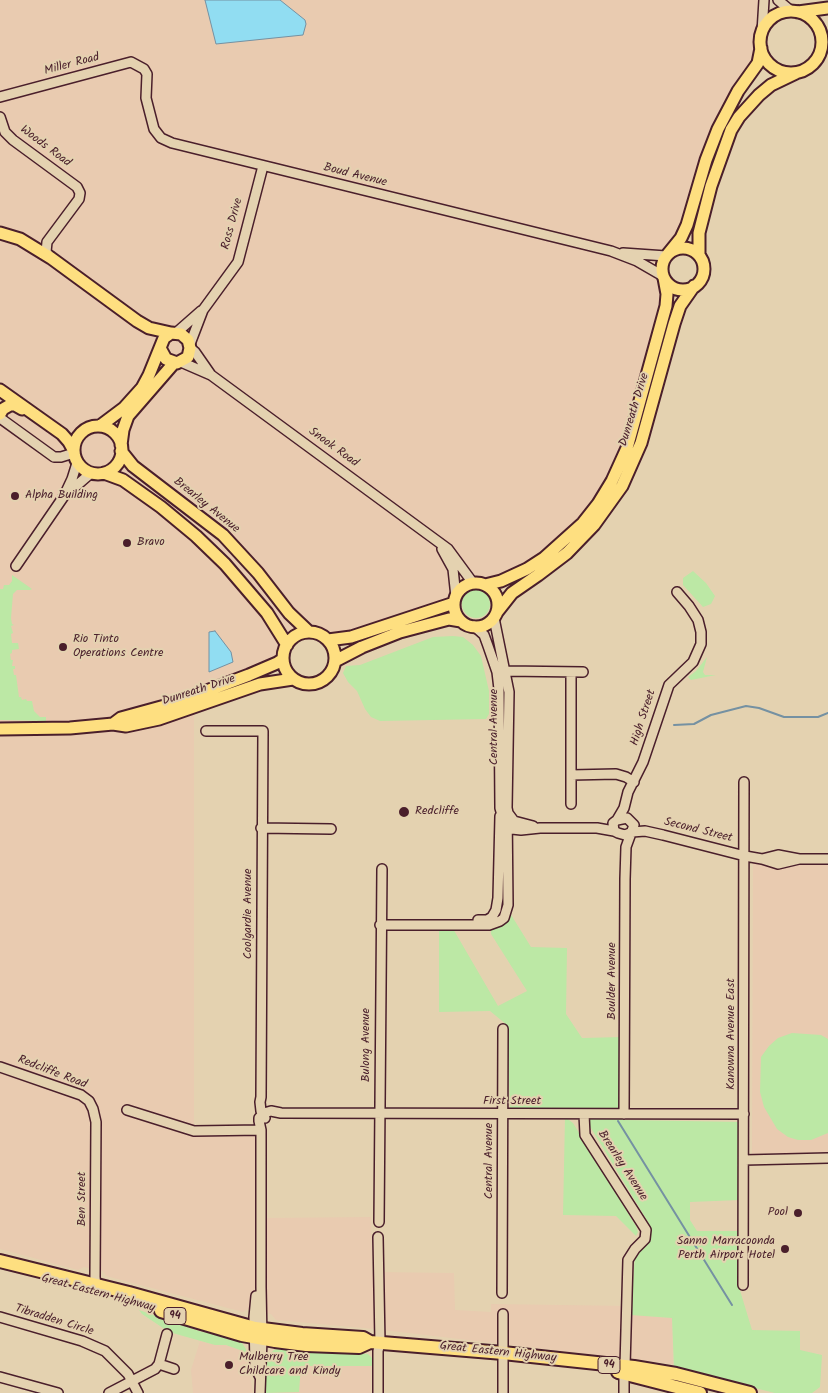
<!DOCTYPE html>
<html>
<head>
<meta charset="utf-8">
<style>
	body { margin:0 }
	canvas { display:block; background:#e4d2b0 }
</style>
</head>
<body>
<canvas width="828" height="1393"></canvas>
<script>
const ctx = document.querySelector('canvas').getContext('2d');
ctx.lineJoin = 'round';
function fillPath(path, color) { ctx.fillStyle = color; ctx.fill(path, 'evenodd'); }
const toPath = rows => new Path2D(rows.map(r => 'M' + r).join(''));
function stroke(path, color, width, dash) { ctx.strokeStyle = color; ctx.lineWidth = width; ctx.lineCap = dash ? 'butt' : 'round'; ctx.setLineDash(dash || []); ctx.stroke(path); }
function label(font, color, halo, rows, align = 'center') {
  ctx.font = font + ' Kalam,sans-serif'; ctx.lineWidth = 4; ctx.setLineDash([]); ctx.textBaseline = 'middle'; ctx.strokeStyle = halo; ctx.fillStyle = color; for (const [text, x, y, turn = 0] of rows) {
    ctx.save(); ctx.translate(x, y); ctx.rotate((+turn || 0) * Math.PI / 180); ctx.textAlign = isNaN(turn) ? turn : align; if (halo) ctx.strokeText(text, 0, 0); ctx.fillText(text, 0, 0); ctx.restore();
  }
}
const built = toPath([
	[0,0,764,0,761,48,738,91,687,226,664,260,662,271,668,294,626,448,598,504,546,557,487,582,481,581,469,582,460,589,456,600,328,640,316,633,300,634,293,638,287,645,283,659,194,696,194,1131,261,1128,261,1218,371,1217,372,1272,454,1273,455,1310,491,1312,491,1304,632,1306,632,1315,672,1318,673,1364,374,1329,276,1320,271,1314,248,1309,243,1312,106,1276,103,1271,84,1267,78,1270,0,1249],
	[753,863,828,865,828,1152,752,1154],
	[200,1341,215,1345,226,1345,240,1350,247,1358,253,1393,193,1393,191,1370],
	[300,1366,371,1366,371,1393,277,1393]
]);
const green = toPath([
	[693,571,706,583,715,596,711,604,703,607,683,585,683,578],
	[12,575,32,589,30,590,17,590,13,594,11,618,12,624,14,625,11,626,13,633,11,634,12,643,18,643,19,649,12,650,12,653,10,654,11,660,13,660,12,666,15,666,15,669,13,669,14,675,16,675,19,697,21,697,22,700,26,699,27,701,32,701,34,711,40,717,46,717,46,721,0,720,0,589,3,589,4,585,9,585,12,581],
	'462 604a14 14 0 1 1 28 0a14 14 0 1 1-28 0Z',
	[453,636,463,637,473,645,481,656,489,691,489,714,486,719,380,721,371,717,365,709,357,691,348,682,343,673,346,666,360,665,433,637],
	[707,657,703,672,705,675,716,675,691,680,688,677,696,671],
	[497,897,500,905,505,905,531,947,567,948,566,1014,582,1038,623,1037,623,1120,744,1122,740,1200,690,1202,690,1220,697,1231,741,1231,739,1287,752,1330,800,1331,800,1350,822,1355,820,1387,812,1393,775,1393,674,1368,672,1318,631,1315,635,1254,644,1246,649,1237,648,1222,580,1110,510,1108,507,1025,490,1011,439,1012,439,931,452,927,498,1006,527,991,491,934,491,901],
	[792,1033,821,1035,828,1039,828,1133,811,1140,798,1140,788,1137,777,1129,764,1107,760,1092,761,1057,769,1046,778,1038],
	[565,1117,573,1123,636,1226,638,1232,636,1236,616,1216,563,1215],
	[139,1310,202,1332,211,1333,240,1340,246,1349,247,1358,240,1350,226,1345,215,1345,169,1332,142,1314],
	[281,1347,368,1354,373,1359,374,1365,371,1366,301,1366,299,1392,264,1393,265,1358,274,1350]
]);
const water = toPath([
	[205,0,280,0,305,20,306,24,303,35,216,44,205,0],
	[215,631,231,652,233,662,209,672,209,632,215,631]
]);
const stream = toPath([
	[674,725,694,724,711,715,746,706,759,708,784,717,818,717,828,713],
	[618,1121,732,1305]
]);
const minor = toPath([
	[778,0,791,11],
	[762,32,764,0],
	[0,97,131,62,144,69,147,74,146,98,154,129,161,138,172,143,611,251,637,261,663,276],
	[0,117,5,132,13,140,77,187,80,193,79,199,47,242,46,252,51,258],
	[623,253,666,256],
	[176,333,201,311],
	[190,344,203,310,238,262,263,166],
	[190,348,195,352,211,375],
	[181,362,211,375,448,549,473,583],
	[0,418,54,457,61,457,74,453],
	[68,493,91,473],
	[442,549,453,569,456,597],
	[16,566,64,496,72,479,77,463],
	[494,618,509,692,507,808,508,813,514,821,533,826],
	[474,626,484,635,488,646,497,672,499,689,500,808,504,822,512,829,521,830,540,828,597,828,614,831],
	[506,671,583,672],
	[206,731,263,731,261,1097,260,1102,261,1111,265,1118],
	[571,775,616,774,626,777,634,782],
	[571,804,571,672],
	[617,820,624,808,628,792,643,762,669,685,693,662,701,644,701,632,698,620,689,606,677,592],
	[261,828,331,829],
	[632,832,645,831,663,835,745,856,762,859,778,864,799,859,828,859],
	[762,859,778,855,799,859],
	[478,920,487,920,492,917,496,910,498,898,500,816],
	[380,925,489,925,500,921,504,918,508,905,507,808],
	[0,1067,81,1095,89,1101,93,1109,96,1122,95,1277,96,1288],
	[127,1110,194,1131,261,1130],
	[584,1114,585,1135,646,1230,645,1239,635,1249,628,1260,625,1366],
	[624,1114,625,879,626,847,634,825,627,818,617,820,613,823,614,831,618,833,625,835,630,833],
	[744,1160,828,1158],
	[379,1222,382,869],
	[378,1237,380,1343,378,1351,378,1393],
	[743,1285,744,782],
	[502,1293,503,1029],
	[256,1296,254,1317,255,1367,260,1377],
	[503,1314,503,1393],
	[0,1317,82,1341,105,1351,128,1374,138,1393],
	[159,1364,174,1369],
	[624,1374,624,1393],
	[0,1377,58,1393],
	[109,1393,155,1369,159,1364,167,1334],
	[260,1393,262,1339,261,1287,261,1130,259,1121,259,1118,264,1113,271,1111,281,1113,744,1114]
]);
const major = toPath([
	'760 42a31 31 0 1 1 62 0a31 31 0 1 1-62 0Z',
	[798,12,828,8],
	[0,233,20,239,51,258,137,321,149,328,171,333],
	'662 269a21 21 0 1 1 42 0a21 21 0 1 1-42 0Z',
	[668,254,681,238,687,225,706,160,718,129,738,91,758,63,761,48],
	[699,255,699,233,711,186,731,130,739,117,759,95,771,85,796,73],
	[0,390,62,434,69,442,74,451],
	[0,414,3,409,10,405,15,405,22,409],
	[100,426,124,408,142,388,149,375,164,338,171,333,181,334,188,340,190,348,188,357,177,363,166,359,160,348],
	'74 450a24 24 0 1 1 48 0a24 24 0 1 1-48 0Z',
	[121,445,123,430,128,416,174,363],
	[121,451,133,466,223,535,258,573,289,613,309,632],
	[104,473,123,480,161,507,196,536,225,564,267,613,287,645],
	'454 605a22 22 0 1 1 44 0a22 22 0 1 1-44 0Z',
	[485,585,501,581,527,569,544,558,583,523,598,504,612,481,627,448,666,306,667,294,664,278],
	[497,612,512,593,538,575,567,553,594,525,622,486,641,443,674,324,680,306,694,286],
	'283 658a26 26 0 1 1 52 0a26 26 0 1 1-52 0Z',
	[328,640,351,637,454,603],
	[335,661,362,647,400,632,449,619,461,621],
	[113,724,121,718,172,704,249,675,277,663,283,659],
	[0,729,70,728,113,724,126,726,159,719,260,684,293,679]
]);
const highway = toPath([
	[0,1261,129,1293,255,1328,302,1334,363,1338,370,1342,503,1353,634,1367,676,1374,750,1393],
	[161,1311,242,1335,275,1341,306,1345,359,1347,370,1342],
	[618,1372,700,1393]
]);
const markers = [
	[15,496,5,"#4a1f2b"],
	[127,543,5,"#4a1f2b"],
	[63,647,5,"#4a1f2b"],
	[404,812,6,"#4a1f2b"],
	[798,1213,5,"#4a1f2b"],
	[785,1249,5,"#4a1f2b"],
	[229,1365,5,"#4a1f2b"]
];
const shields = [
	[175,1316,22],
	[609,1365,22]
];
const shieldNames = [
	["94",175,1316],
	["94",609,1365]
];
const streetNames = [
	["Miller Road",72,65,-15],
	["Woods Road",45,147,37],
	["Boud Avenue",355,176,14],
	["Ross Drive",233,224,-75],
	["Dunreath Drive",635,410,-73],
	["Snook Road",333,448,36],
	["Brearley Avenue",206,506,39],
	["Dunreath Drive",199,691,-18],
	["High Street",644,718,-72],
	["Central Avenue",495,727,-90],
	["Second Street",698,831,14],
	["Coolgardie Avenue",249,914,-90],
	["Boulder Avenue",613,981,-90],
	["Kanowna Avenue East",732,1034,-90],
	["Bulong Avenue",367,1045,-90],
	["Redcliffe Road",52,1073,21],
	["First Street",512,1102],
	["Central Avenue",490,1161,-90],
	["Brearley Avenue",622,1166,57],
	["Ben Street",83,1199,-90],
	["Great Eastern Highway",98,1294,15],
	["Tibradden Circle",54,1321,17],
	["Great Eastern Highway",498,1353,6]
];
const poiNames = [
	["Alpha Building",25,496],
	["Bravo",137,543],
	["Rio Tinto",73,640],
	["Operations Centre",73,654],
	["Redcliffe",415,812],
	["Pool",788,1213,"right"],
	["Sanno Marracoonda",775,1242,"right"],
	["Perth Airport Hotel",775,1256,"right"],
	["Mulberry Tree",239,1358],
	["Childcare and Kindy",239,1372]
];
fillPath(built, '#e9cbb0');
fillPath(green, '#bce8a5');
fillPath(water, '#91ddf2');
stroke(water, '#7591a2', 1);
stroke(stream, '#7591a2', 2);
stroke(minor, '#4a1f2b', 12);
stroke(major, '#4a1f2b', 15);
stroke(highway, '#4a1f2b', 16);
stroke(minor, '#e4d2b0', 9);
stroke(major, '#fedf80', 11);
stroke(highway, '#fedf80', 12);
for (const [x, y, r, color] of markers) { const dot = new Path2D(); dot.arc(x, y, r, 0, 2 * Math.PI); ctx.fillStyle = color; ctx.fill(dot); stroke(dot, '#e4d2b0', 2); }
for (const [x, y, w] of shields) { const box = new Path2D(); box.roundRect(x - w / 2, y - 8.5, w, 17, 4); ctx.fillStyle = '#e4d2b0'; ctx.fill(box); stroke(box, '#4a1f2b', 1); }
label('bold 11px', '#4a1f2b', null, shieldNames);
label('12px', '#4a1f2b', '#e4d2b0', streetNames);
label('12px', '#4a1f2b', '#e4d2b0', poiNames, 'left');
</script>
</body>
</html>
